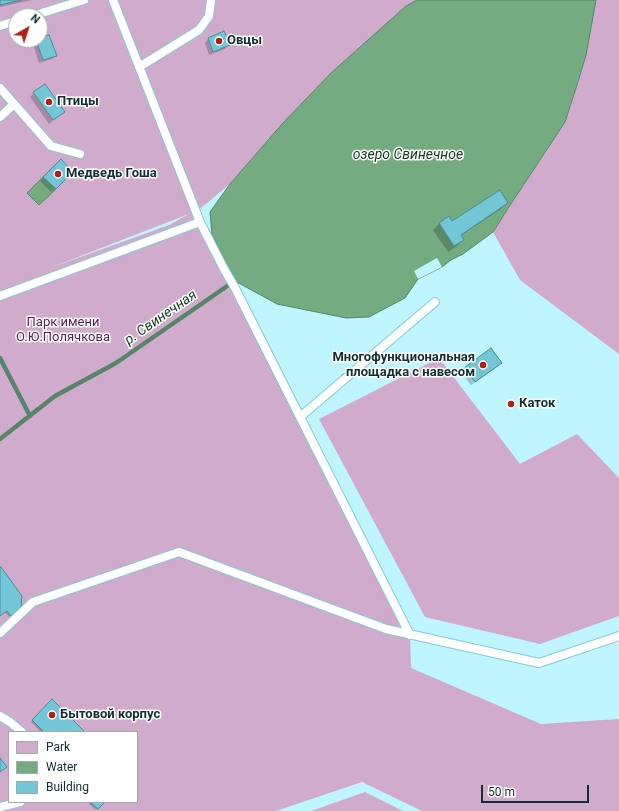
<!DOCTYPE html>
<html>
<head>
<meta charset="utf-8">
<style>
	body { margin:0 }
	#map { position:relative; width:619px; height:811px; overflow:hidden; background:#bef5ff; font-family:Roboto,sans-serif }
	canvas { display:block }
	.legend { position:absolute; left:8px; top:731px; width:130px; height:72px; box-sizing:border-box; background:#fff; border:1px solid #a0abad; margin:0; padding:5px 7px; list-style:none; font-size:12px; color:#112e33 }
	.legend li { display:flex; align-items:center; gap:8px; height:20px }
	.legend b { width:20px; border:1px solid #a0abad }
	.north { position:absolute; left:8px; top:8px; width:40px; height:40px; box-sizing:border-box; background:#fff; border:1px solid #a0abad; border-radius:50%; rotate:39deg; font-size:11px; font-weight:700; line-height:16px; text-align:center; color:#112e33 }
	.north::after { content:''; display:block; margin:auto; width:14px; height:18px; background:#af2011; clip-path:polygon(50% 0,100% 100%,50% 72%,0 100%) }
	.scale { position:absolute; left:481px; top:785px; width:108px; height:18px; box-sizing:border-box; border:2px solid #112e33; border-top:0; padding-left:5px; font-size:12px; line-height:14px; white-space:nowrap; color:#112e33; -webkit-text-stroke:3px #fff; paint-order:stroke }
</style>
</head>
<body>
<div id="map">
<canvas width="619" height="811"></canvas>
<ul class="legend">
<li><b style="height:11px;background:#d1abcc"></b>Park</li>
<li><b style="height:11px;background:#74ab80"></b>Water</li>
<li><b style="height:11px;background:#72c6d6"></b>Building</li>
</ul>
<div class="north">N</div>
<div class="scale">50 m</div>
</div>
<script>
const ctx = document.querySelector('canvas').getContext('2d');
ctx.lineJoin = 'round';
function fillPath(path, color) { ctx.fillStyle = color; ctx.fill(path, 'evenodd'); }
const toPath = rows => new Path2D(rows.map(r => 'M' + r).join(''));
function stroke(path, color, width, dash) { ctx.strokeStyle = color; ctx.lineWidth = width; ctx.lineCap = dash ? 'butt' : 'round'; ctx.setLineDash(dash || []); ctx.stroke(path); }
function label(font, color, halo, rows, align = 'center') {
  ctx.font = font + ' Roboto,sans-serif'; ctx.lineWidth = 3; ctx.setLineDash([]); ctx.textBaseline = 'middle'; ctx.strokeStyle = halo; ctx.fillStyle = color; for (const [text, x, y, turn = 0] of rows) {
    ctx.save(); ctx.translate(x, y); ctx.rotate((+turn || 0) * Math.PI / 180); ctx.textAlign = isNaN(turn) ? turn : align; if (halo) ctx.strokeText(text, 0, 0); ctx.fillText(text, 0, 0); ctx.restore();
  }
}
const green = toPath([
	[0,0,417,0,406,6,331,73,282,124,230,184,196,212,410,635,411,668,541,724,619,719,619,811,422,811,362,782,276,811,0,811],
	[16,16,40,16,40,40,16,40],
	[189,214,169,225,47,269],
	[9,732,137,732,137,802,9,802],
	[596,0,619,0,619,354,520,280,493,232,565,122,577,85,586,55],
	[439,358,520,464,577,434,619,478,619,616,540,644,425,617,319,419],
	[365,792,403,811,311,811]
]);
const water = toPath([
	[417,0,596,0,586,55,577,85,565,122,509,207,493,232,463,254,451,260,442,267,418,279,405,298,369,317,346,318,277,304,235,281,212,235,210,212,230,184,282,124,331,73,406,6,417,0],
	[43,177,56,189,39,205,27,193,43,177]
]);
const pier = toPath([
	[437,258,442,267,418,279,414,271]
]);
const shadow = toPath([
	[0,0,32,0,0,7],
	[40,39,56,55,52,59,39,63,33,44,37,40,40,40],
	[208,39,228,45,225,49,209,55,205,43],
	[34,93,63,112,49,124,30,97],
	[61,161,72,172,51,192,40,181],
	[507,203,501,209,460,236,463,240,457,246,448,252,433,230,439,224,449,218,452,223],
	[491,349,501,363,497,367,471,385,461,372,465,368],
	[0,569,18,610,9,617,5,612,0,615],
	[52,701,84,732,41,732,31,722],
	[87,802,104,802,96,810]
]);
const stream = toPath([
	[0,358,30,416],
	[0,439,55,396,116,363,233,282]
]);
const building = toPath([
	[0,0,21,0,0,5,0,0],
	[224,31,230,45,213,52,208,38,224,31],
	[49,35,57,56,43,60,36,40,40,40,40,38,49,35],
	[45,84,65,112,53,120,33,92,45,84],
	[61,159,73,172,56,189,43,177,61,159],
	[500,190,508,203,461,235,464,240,454,246,439,223,449,216,452,221,500,190],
	[491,348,502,363,475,382,465,367,491,348],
	[1,567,22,596,21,609,11,616,7,611,0,616,0,568,1,567],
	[52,699,85,732,44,732,32,720,52,699],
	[0,758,7,767,0,772,0,758],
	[90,802,105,802,98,809,90,802]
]);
const service = toPath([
	[32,16,84,0],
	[0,26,16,21],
	[139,67,199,30,209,16,211,0],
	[0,88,51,146,80,154],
	[0,117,14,104],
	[200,222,224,269,235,288,410,635],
	[0,296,200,222,113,0],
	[300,417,435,302],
	[0,633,33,602,179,552,386,629,539,663,619,636],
	[0,716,10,722,22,732],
	[0,807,20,802]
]);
const markers = [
	[219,41,4,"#af2011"],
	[49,102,4,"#af2011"],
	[58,174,4,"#af2011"],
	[483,365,4,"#af2011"],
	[511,404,4,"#af2011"],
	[52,715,4,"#af2011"]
];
const poiNames = [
	["Овцы",227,41],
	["Птицы",57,102],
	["Медведь Гоша",66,174],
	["Многофункциональная",475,358,"right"],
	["площадка с навесом",475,373,"right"],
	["Каток",519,404],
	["Бытовой корпус",60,715]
];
const parkNames = [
	["Парк имени",63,323],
	["О.Ю.Полячкова",63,338]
];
const waterNames = [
	["озеро Свинечное",408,155],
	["р. Свинечная",161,318,-35]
];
fillPath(green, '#d1abcc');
fillPath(water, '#74ab80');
stroke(water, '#568669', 1);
fillPath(pier, '#bef5ff');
fillPath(shadow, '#0003');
stroke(stream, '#568669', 4.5);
fillPath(building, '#72c6d6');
stroke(building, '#498d99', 1);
stroke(service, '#85cad6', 10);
stroke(service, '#fff', 8);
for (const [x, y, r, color] of markers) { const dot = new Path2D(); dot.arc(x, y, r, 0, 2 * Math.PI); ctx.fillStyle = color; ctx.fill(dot); stroke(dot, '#fff', 1.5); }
label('bold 13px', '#112e33', '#fff', poiNames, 'left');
label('13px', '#591e55', '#fff', parkNames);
label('italic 14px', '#113b1e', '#fff', waterNames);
</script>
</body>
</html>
